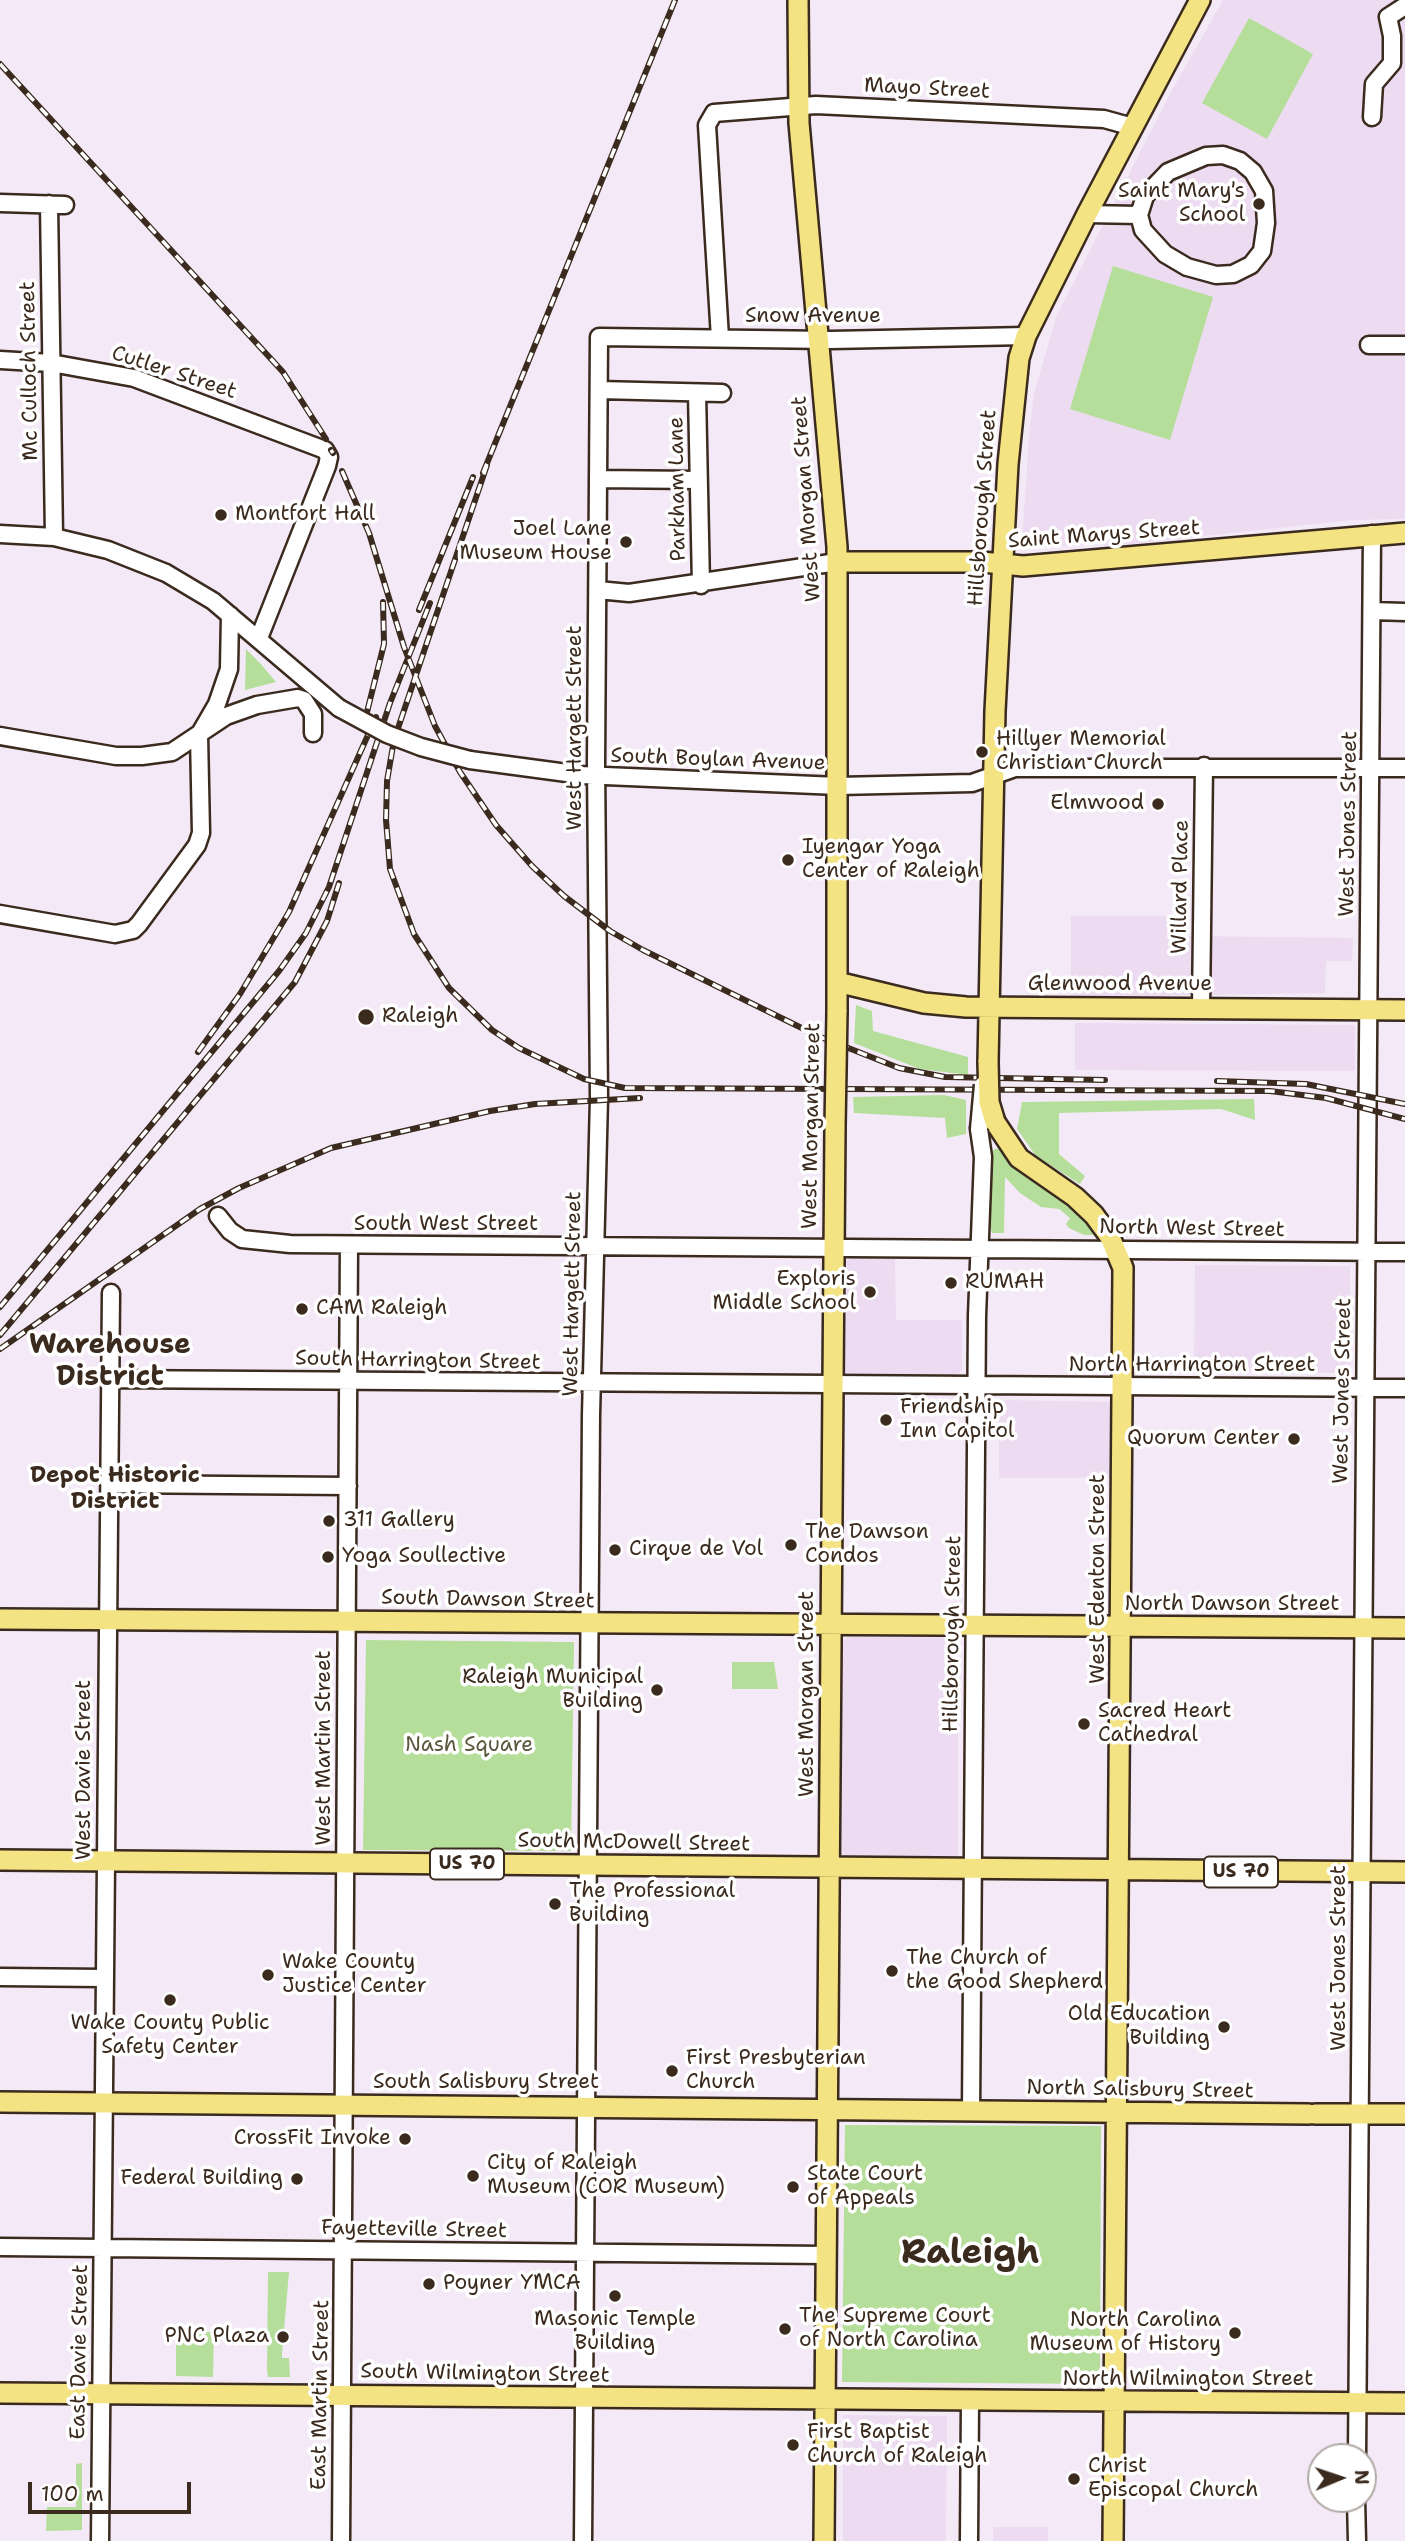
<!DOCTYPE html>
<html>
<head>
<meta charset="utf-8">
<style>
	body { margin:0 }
	#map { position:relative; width:1405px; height:2541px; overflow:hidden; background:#f4eaf7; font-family:"Shantell Sans",sans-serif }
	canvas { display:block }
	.north { position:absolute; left:1307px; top:2443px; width:70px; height:70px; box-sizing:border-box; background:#fff; border:2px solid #b1aaa5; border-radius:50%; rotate:88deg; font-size:19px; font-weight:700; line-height:28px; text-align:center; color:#3b2a1e }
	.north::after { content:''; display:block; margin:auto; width:24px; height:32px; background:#3b2a1e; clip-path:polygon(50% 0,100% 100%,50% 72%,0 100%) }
	.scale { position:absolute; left:28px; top:2482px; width:163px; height:32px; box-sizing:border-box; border:4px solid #3b2a1e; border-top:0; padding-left:9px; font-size:21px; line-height:24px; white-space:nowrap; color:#3b2a1e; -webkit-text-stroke:5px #fff; paint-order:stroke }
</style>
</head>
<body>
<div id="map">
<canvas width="1405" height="2541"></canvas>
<div class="north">N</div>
<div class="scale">100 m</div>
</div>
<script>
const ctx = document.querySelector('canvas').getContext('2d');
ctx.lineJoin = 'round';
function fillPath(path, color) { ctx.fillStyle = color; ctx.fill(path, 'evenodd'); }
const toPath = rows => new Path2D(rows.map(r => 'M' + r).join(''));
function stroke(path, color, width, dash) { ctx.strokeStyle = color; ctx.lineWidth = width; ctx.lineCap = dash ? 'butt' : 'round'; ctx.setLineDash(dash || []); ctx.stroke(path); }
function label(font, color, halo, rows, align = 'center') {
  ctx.font = font + ' "Shantell Sans",sans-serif'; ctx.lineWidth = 7; ctx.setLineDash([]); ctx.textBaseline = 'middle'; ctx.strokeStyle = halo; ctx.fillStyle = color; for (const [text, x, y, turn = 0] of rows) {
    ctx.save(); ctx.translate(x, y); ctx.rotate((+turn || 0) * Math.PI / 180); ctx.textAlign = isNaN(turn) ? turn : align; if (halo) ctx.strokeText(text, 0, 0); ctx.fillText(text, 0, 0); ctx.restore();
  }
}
const built = toPath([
	[1223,0,1405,0,1405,519,1352,520,1131,544,1030,547,1022,541,1030,426,1034,393,1057,315,1171,92],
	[1071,916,1187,916,1188,936,1353,938,1352,961,1326,961,1325,993,1071,997],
	[1075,1023,1355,1025,1355,1071,1075,1070],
	[853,1257,895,1259,896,1320,962,1320,962,1369,958,1375,845,1374,845,1260],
	[1195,1265,1350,1266,1350,1373,1194,1372],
	[999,1400,1114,1402,1112,1478,999,1478],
	[850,1636,958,1638,958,1857,842,1857,840,1853,840,1643],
	[843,2415,947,2416,946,2541,843,2541],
	[993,2527,1048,2527,1048,2541,993,2541]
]);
const green = toPath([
	[1249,18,1313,54,1267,139,1202,103],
	[1113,266,1213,297,1170,440,1070,409],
	[246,649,260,663,276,682,245,690],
	[856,1005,872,1011,873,1031,968,1057,968,1075,920,1069,854,1043],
	[944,1095,966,1100,966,1134,947,1138,945,1118,854,1113,853,1097],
	[1254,1099,1255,1120,1221,1109,1059,1113,1059,1154,1085,1176,1080,1184,1036,1156,1017,1129,1022,1102],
	[1002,1147,1098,1226,1094,1235,1084,1235,1069,1228,1066,1224,1070,1218,1059,1209,1041,1207,1020,1193,1005,1177,1004,1233,992,1233,990,1226,993,1150],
	[366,1640,574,1642,571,1851,363,1850],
	[732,1662,774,1662,778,1689,732,1689],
	[845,2125,1101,2126,1100,2384,842,2382],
	[268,2272,289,2272,282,2353,282,2358,289,2358,290,2377,268,2377,267,2370],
	[176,2331,214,2332,213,2377,176,2376],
	[82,2463,82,2530,46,2531,47,2507,76,2507,76,2464]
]);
const minor = toPath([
	[1372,117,1374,84,1392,63,1392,36,1388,17,1405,6],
	[1223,155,1240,161,1253,172,1264,191,1266,223,1262,251,1251,265,1233,274,1216,275,1187,267,1165,254,1143,230,1139,215,1145,196,1168,172,1206,156,1223,155],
	[0,203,65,205],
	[49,204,54,537],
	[1087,214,1139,215],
	[720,338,707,125,714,113,816,105,1104,119,1133,127],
	[1369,345,1405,345],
	[0,360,51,363,134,378,325,450,329,457,327,466,259,638],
	[599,390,722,393],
	[697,393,701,585],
	[598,479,697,480],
	[0,534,54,537,108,550,166,573,213,601,339,708],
	[598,590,629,593,837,562],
	[1372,611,1405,612],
	[0,736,116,756,142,756,172,752,226,716,257,705,298,698,304,700,313,714,313,733],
	[470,760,582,775,838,786,972,783,1015,768,1405,768],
	[0,914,115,934,133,930,139,924,197,845,201,833,199,735,217,704,229,669,230,615],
	[1201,1008,1204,766],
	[218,1216,230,1231,242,1239,290,1244,1405,1252],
	[110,1379,1405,1388],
	[109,1484,348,1486],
	[0,1977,104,1978],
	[971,2111,977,1316,983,1157,979,1129],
	[0,2247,827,2255],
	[1357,2457,1372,534],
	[1356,2499,1357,2541],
	[100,2541,111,1293],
	[341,2541,349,1245],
	[583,2541,591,1415,599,1098,596,764,599,337,831,340,1026,336],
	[969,2541,970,2401]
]);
const major = toPath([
	[798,0,799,123,837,547,837,1012],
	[837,562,982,562,1023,566,1405,533],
	[837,982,924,1003,966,1007,1405,1010],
	[988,1062,995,711,1008,464,1019,358,1026,336,1087,214,1200,0],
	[995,1122,1019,1158,1075,1197,1094,1215,1110,1237,1123,1268,1113,2541],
	[0,1619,1405,1628],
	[0,1860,1405,1872],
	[0,2102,1309,2114],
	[1315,2114,1405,2114],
	[0,2393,1405,2403],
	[824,2541,835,1127]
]);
const rail = toPath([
	[0,64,283,372,326,439],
	[331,450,333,453],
	[487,465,394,740,387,781,386,820,390,869,414,934,449,988,492,1030,519,1048,584,1079,625,1088,1270,1091,1326,1098,1405,1119],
	[342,471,369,533,404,647,435,726,460,772,496,825,532,866,564,896,610,931,643,950,818,1036,899,1068,945,1077,1105,1080],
	[483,473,675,0],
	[419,610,473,477],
	[363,728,384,644,383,602],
	[198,1052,240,994,289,912,376,717],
	[1217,1081,1306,1084,1405,1104],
	[0,1307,279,971,306,933,329,887,390,703,430,603],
	[0,1335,295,982,327,921,339,883],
	[0,1349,200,1209,239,1188,331,1148,490,1111,535,1104,640,1098]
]);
const minorBridge = toPath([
	[339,708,387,734,421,747,470,760],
	[979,1129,983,1085]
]);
const majorBridge = toPath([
	[988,1062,989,1102,995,1122],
	[835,1127,837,1012]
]);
const markers = [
	[1259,204,7,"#3b2a1e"],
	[221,515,7,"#3b2a1e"],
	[626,542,7,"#3b2a1e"],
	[982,752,7,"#3b2a1e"],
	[1158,804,7,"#3b2a1e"],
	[788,860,7,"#3b2a1e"],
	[366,1017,9,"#3b2a1e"],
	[951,1283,7,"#3b2a1e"],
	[870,1292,7,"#3b2a1e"],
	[302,1309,7,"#3b2a1e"],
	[886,1420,7,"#3b2a1e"],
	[1294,1439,7,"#3b2a1e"],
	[329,1521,7,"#3b2a1e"],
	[791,1545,7,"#3b2a1e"],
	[615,1550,7,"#3b2a1e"],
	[328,1557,7,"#3b2a1e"],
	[657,1690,7,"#3b2a1e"],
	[1084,1724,7,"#3b2a1e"],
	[555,1904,7,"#3b2a1e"],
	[892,1971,7,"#3b2a1e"],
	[268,1975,7,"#3b2a1e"],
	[170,2000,7,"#3b2a1e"],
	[1224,2027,7,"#3b2a1e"],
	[672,2071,7,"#3b2a1e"],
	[405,2139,7,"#3b2a1e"],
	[473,2176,7,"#3b2a1e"],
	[297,2179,7,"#3b2a1e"],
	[793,2187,7,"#3b2a1e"],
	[429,2284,7,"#3b2a1e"],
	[615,2296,7,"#3b2a1e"],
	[785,2329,7,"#3b2a1e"],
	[1235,2333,7,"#3b2a1e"],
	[283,2337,7,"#3b2a1e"],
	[793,2445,7,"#3b2a1e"],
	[1074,2479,7,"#3b2a1e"]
];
const shields = [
	[467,1864,74],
	[1241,1872,74]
];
const shieldNames = [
	["US 70",467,1864],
	["US 70",1241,1872]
];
const streetNames = [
	["Mayo Street",927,89,3],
	["Snow Avenue",813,317],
	["Mc Culloch Street",30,371,-91],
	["Cutler Street",174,373,18],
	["Parkham Lane",678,489,-91],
	["West Morgan Street",807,499,-94],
	["Hillsborough Street",983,508,-86],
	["Saint Marys Street",1104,535,-4],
	["West Hargett Street",576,728,-90],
	["South Boylan Avenue",718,760,2],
	["West Jones Street",1349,824,-89],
	["Willard Place",1181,887,-89],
	["Glenwood Avenue",1120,985],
	["West Morgan Street",812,1126,-89],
	["South West Street",446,1225],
	["North West Street",1192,1229,1],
	["West Hargett Street",573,1294,-89],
	["South Harrington Street",418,1361,1],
	["North Harrington Street",1192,1366],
	["West Jones Street",1343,1391,-89],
	["West Edenton Street",1099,1579,-90],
	["South Dawson Street",488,1600,1],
	["North Dawson Street",1232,1605],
	["Hillsborough Street",953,1634,-89],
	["West Morgan Street",808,1694,-90],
	["West Martin Street",325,1748,-90],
	["West Davie Street",85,1770,-90],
	["South McDowell Street",634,1843,1],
	["West Jones Street",1340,1958,-90],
	["South Salisbury Street",486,2083],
	["North Salisbury Street",1140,2090,1],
	["Fayetteville Street",414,2230,1],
	["East Davie Street",80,2352,-89],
	["South Wilmington Street",485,2374,1],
	["North Wilmington Street",1188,2380],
	["East Martin Street",321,2395,-89]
];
const poiNames = [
	["Saint Mary's",1245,192,"right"],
	["School",1245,216,"right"],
	["Montfort Hall",235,515],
	["Joel Lane",612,530,"right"],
	["Museum House",612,554,"right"],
	["Hillyer Memorial",996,740],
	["Christian Church",996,764],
	["Elmwood",1144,804,"right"],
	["Iyengar Yoga",802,848],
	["Center of Raleigh",802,872],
	["Raleigh",382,1017],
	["Exploris",856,1280,"right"],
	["Middle School",856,1304,"right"],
	["RUMAH",965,1283],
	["CAM Raleigh",316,1309],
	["Friendship",900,1408],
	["Inn Capitol",900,1432],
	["Quorum Center",1280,1439,"right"],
	["311 Gallery",343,1521],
	["The Dawson",805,1533],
	["Condos",805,1557],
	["Cirque de Vol",629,1550],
	["Yoga Soullective",342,1557],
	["Raleigh Municipal",643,1678,"right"],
	["Building",643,1702,"right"],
	["Sacred Heart",1098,1712],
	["Cathedral",1098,1736],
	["The Professional",569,1892],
	["Building",569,1916],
	["The Church of",906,1959],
	["the Good Shepherd",906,1983],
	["Wake County",282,1963],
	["Justice Center",282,1987],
	["Old Education",1210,2015,"right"],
	["Building",1210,2039,"right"],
	["Wake County Public",170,2024,"center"],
	["Safety Center",170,2048,"center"],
	["First Presbyterian",686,2059],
	["Church",686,2083],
	["CrossFit Invoke",391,2139,"right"],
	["City of Raleigh",487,2164],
	["Museum (COR Museum)",487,2188],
	["State Court",807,2175],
	["of Appeals",807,2199],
	["Federal Building",283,2179,"right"],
	["Poyner YMCA",443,2284],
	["The Supreme Court",799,2317],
	["of North Carolina",799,2341],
	["Masonic Temple",615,2320,"center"],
	["Building",615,2344,"center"],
	["North Carolina",1221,2321,"right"],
	["Museum of History",1221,2345,"right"],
	["PNC Plaza",269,2337,"right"],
	["First Baptist",807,2433],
	["Church of Raleigh",807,2457],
	["Christ",1088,2467],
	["Episcopal Church",1088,2491]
];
const parkNames = [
	["Nash Square",469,1746]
];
const neighbourhoodNames = [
	["Depot Historic",115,1476],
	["District",115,1502]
];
const districtNames = [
	["Warehouse",110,1346],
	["District",110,1378]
];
const townNames = [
	["Raleigh",970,2254]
];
fillPath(built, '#ecdbf1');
fillPath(green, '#b5de9a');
stroke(minor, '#3b2a1e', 21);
stroke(major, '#3b2a1e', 24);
stroke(minor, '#fff', 16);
stroke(major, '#f4e382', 19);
stroke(rail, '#3b2a1e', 6);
stroke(rail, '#fff', 3.5, [10]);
stroke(minorBridge, '#3b2a1e', 21, []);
stroke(majorBridge, '#3b2a1e', 24, []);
stroke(minorBridge, '#fff', 16);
stroke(majorBridge, '#f4e382', 19);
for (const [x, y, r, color] of markers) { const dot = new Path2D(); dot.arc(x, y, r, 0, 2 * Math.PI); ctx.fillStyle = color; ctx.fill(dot); stroke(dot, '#fff', 2.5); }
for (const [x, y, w] of shields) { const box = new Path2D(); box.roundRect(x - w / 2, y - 15.5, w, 31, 5); ctx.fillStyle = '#fff'; ctx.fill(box); stroke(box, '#3b2a1e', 2); }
label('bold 19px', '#3b2a1e', null, shieldNames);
label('21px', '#3b2a1e', '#fff', streetNames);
label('21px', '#3b2a1e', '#fff', poiNames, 'left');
label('21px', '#5a573d', '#fff', parkNames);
label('bold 23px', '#3b2a1e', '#fff', neighbourhoodNames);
label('bold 28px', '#3b2a1e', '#fff', districtNames);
label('bold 35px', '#3b2a1e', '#fff', townNames);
</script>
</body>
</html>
